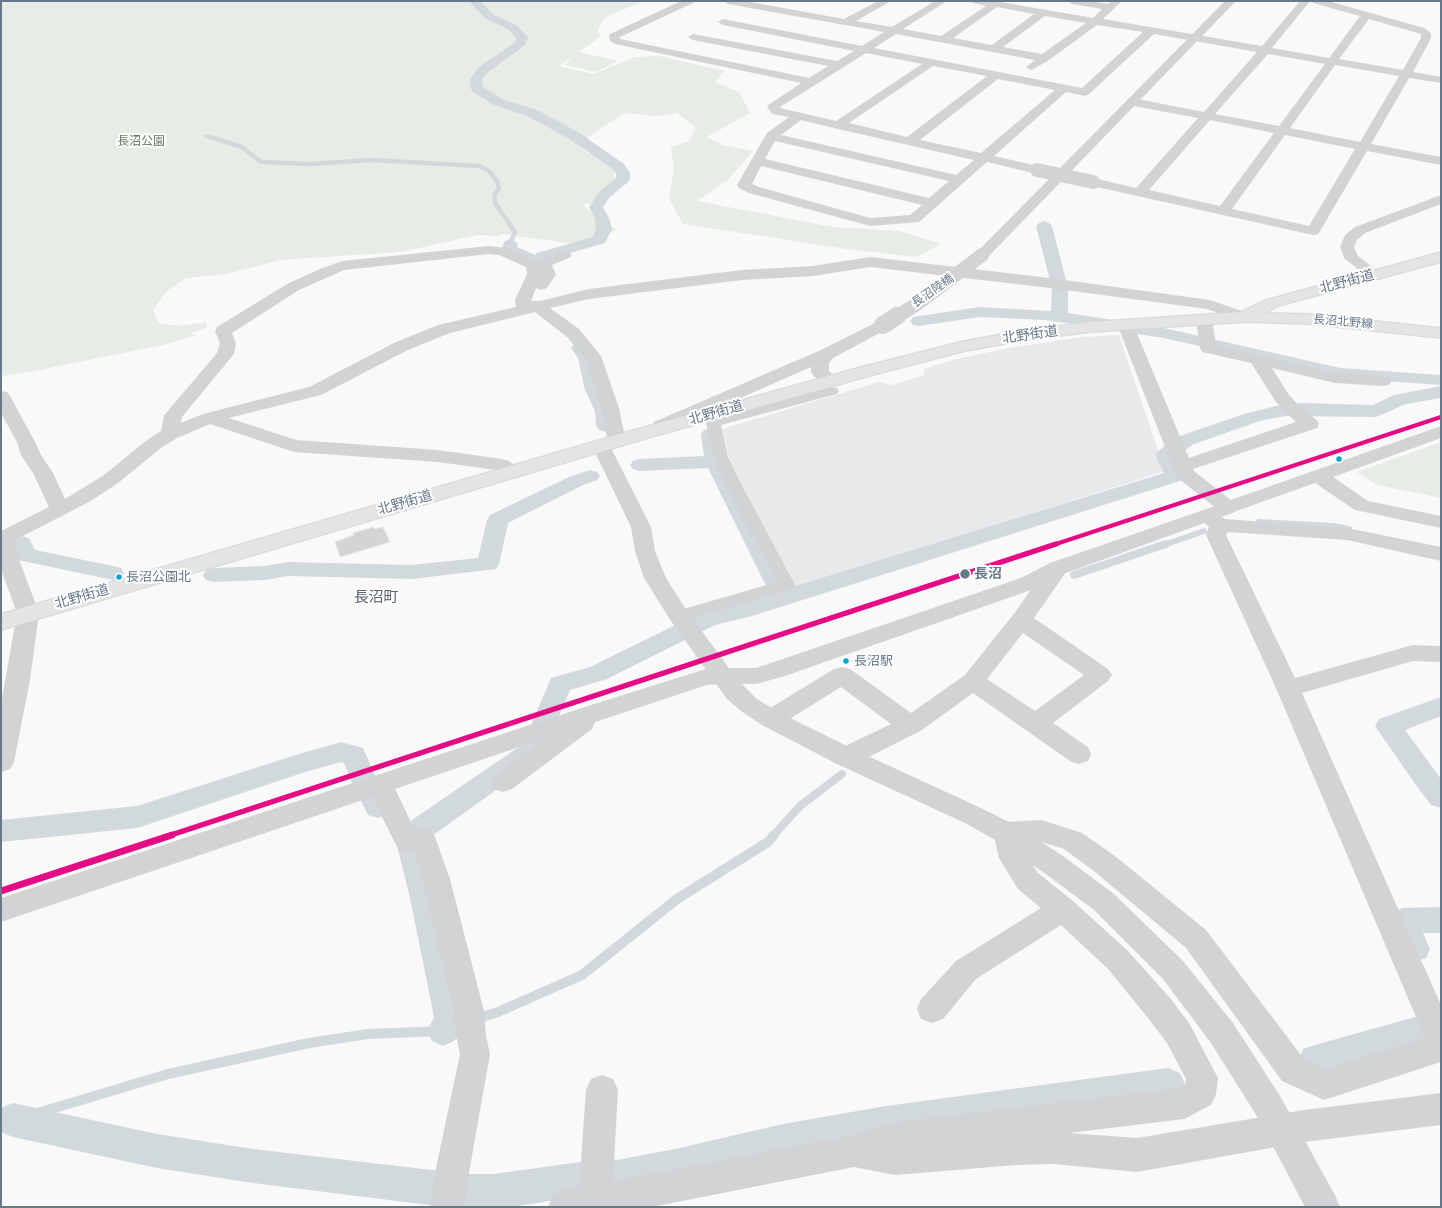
<!DOCTYPE html>
<html>
<head>
<meta charset="utf-8">
<style>
	body { margin:0 }
	#map { position:relative; width:1442px; height:1208px; overflow:hidden; background:#f9f9f9; font-family:Karla,sans-serif }
	canvas { display:block }
	.frame { position:absolute; inset:0; border:2px solid #67788b; pointer-events:none }
</style>
</head>
<body>
<div id="map">
<canvas width="1442" height="1208"></canvas>
<div class="frame"></div>
</div>
<script>
const ctx = document.querySelector('canvas').getContext('2d');
ctx.lineJoin = 'round';
function fillPath(path, color) { ctx.fillStyle = color; ctx.fill(path, 'evenodd'); }
const toPath = rows => new Path2D(rows.map(r => 'M' + r).join(''));
function stroke(path, color, width, dash) { ctx.strokeStyle = color; ctx.lineWidth = width; ctx.lineCap = dash ? 'butt' : 'round'; ctx.setLineDash(dash || []); ctx.stroke(path); }
function label(font, color, halo, rows, align = 'center') {
  ctx.font = font + ' Karla,"Noto Sans JP",sans-serif'; ctx.lineWidth = 4; ctx.setLineDash([]); ctx.textBaseline = 'middle'; ctx.strokeStyle = halo; ctx.fillStyle = color; for (const [text, x, y, turn = 0] of rows) {
    ctx.save(); ctx.translate(x, y); ctx.rotate((+turn || 0) * Math.PI / 180); ctx.textAlign = isNaN(turn) ? turn : align; if (halo) ctx.strokeText(text, 0, 0); ctx.fillText(text, 0, 0); ctx.restore();
  }
}
const built = toPath([
	[1119,335,1165,471,796,589,731,466,722,429,879,382,892,385,924,375,924,369,956,359,1009,348,1082,337]
]);
const green = toPath([
	[1,1,634,1,633,2,640,3,615,13,604,19,598,29,600,37,579,52,618,61,596,72,565,65,575,55,559,66,594,74,635,57,659,56,725,71,714,82,739,92,750,113,707,137,722,145,753,151,728,180,697,201,833,227,899,231,941,244,917,257,846,249,683,224,669,199,674,169,671,147,689,141,696,128,677,113,656,116,624,113,578,144,588,153,622,168,613,175,616,178,591,204,585,204,583,206,617,230,576,244,501,234,501,236,478,235,401,252,280,260,227,274,186,278,167,291,153,310,158,323,180,326,206,322,207,327,190,334,197,335,167,344,30,372,1,376],
	[1441,442,1441,498,1377,485,1357,472]
]);
const streamFar4 = toPath([
	[206,136,217,139]
]);
const streamFar3 = toPath([
	[214,138,242,147,261,162,310,164,372,160,479,166,489,171,497,181,499,188,494,196,495,203,515,232,510,244]
]);
const streamFar2 = toPath([
	[1259,522,1333,526,1349,529],
	[1164,545,1204,531]
]);
const streamFar1 = toPath([
	[1074,575,1166,544],
	[773,836,800,806,842,774]
]);
const stream = toPath([
	[476,1019,498,1012,582,975,677,899,768,842,774,835],
	[1,1124,168,1074,309,1043,368,1034,443,1031,464,1023]
]);
const canal = toPath([
	[469,1,480,1,494,15,516,25,528,37,525,45,487,73,482,79,483,87,502,99,537,110,578,132,624,164,630,173,630,179,628,182,610,197,603,207,609,218,612,229,605,243,549,259,543,265,537,267,503,252,501,249,505,241,510,239,515,241,518,244,517,247,535,255,537,253,593,237,596,229,595,218,589,207,600,191,616,178,616,173,614,170,568,138,527,116,494,105,473,92,471,89,470,79,479,67,516,42,516,38,508,29,486,19,469,1],
	[1044,221,1049,223,1052,226,1068,288,1068,313,1164,328,1340,368,1441,375,1441,385,1340,378,1164,338,1045,320,980,317,919,326,913,325,910,321,913,317,980,307,1051,311,1052,288,1036,226,1039,223,1044,221],
	[580,343,586,344,596,358,603,390,613,411,616,426,613,430,606,432,599,430,596,426,595,411,585,390,578,358,571,348,574,344,580,343],
	[1441,386,1441,398,1406,404,1376,417,1285,416,1260,421,1194,444,1176,457,1186,476,1183,480,752,616,715,625,607,679,570,690,542,757,432,836,425,847,440,898,467,1021,462,1031,454,1041,443,1046,432,1041,427,1031,434,1017,410,898,397,846,412,820,523,744,551,678,590,667,700,613,740,603,1164,473,1155,455,1158,451,1180,436,1247,413,1285,404,1301,403,1373,405,1394,395,1441,386],
	[711,428,718,430,721,434,725,462,785,580,782,585,774,587,766,585,763,580,708,468,640,471,633,469,630,465,633,461,640,459,704,456,701,434,704,430,711,428],
	[590,470,597,472,600,476,597,480,583,485,508,523,499,564,496,569,412,579,288,576,265,580,214,582,206,580,203,575,206,570,214,568,265,566,288,562,412,565,478,558,487,520,490,515,569,477,590,470],
	[21,536,29,538,35,550,113,566,121,568,124,573,121,578,113,580,18,560,10,543,13,538,21,536],
	[1441,697,1441,716,1405,730,1441,779,1441,808,1431,805,1418,788,1375,726,1379,719,1441,697],
	[341,742,363,748,377,780,392,807,388,815,378,818,368,815,351,781,344,763,341,762,302,773,137,828,1,842,1,820,137,806,299,754,341,742],
	[1441,907,1441,933,1423,933,1430,949,1426,958,1415,962,1404,958,1388,921,1393,912,1403,908,1441,907],
	[1441,1006,1441,1036,1418,1046,1315,1075,1303,1071,1299,1060,1303,1049,1315,1045,1415,1017,1441,1006],
	[1168,1068,1180,1073,1185,1084,1180,1095,1168,1100,886,1140,783,1158,675,1183,617,1194,588,1195,511,1207,445,1207,253,1183,157,1168,13,1137,1,1132,1,1108,13,1103,157,1134,253,1149,466,1174,493,1174,588,1161,617,1160,675,1149,783,1124,886,1106,1168,1068]
]);
const building = toPath([
	[373,527,374,529,383,527,390,542,340,557,335,542,354,535,353,533,373,527]
]);
const pedestrian = toPath([
	[832,387,837,388,839,391,837,394,721,425,728,457,739,480,795,585,793,589,679,622,673,620,670,616,673,612,777,582,723,480,714,457,706,423,708,420,832,387]
]);
const minor = toPath([
	[681,1,694,1,693,3,620,37,620,39,809,78,828,66,693,40,688,37,693,34,837,61,854,51,723,25,718,22,723,19,862,46,884,32,728,4,723,1,745,1,844,19,878,1,891,1,856,21,892,27,935,1,947,1,903,29,941,36,986,6,973,3,972,1,995,1,1093,18,1102,9,1072,4,1067,1,1091,1,1108,4,1111,1,1122,1,1103,19,1262,46,1300,1,1310,1,1272,48,1329,58,1360,16,1313,3,1312,1,1328,1,1424,28,1431,33,1431,38,1413,72,1441,77,1441,83,1409,78,1371,144,1441,157,1441,165,1367,151,1320,231,1318,234,1313,235,1088,185,1086,182,1088,179,1093,178,1136,188,1198,118,1128,105,1126,102,1128,99,1132,98,1204,112,1257,52,1154,34,1089,94,1085,96,1066,92,994,156,1042,167,1044,170,1042,173,1037,174,987,162,919,222,870,226,749,193,739,188,737,185,767,133,789,117,772,114,767,106,801,83,615,44,610,41,609,36,610,34,681,1],
	[997,7,1034,14,992,45,953,38,997,7],
	[1045,16,1086,23,1042,54,1003,47,1045,16],
	[1369,19,1421,34,1421,38,1403,70,1339,59,1369,19],
	[1097,25,1143,32,1082,88,874,48,896,34,1035,60,1026,67,1028,69,1032,70,1049,60,1097,25],
	[866,53,922,64,836,121,780,108,780,107,866,53],
	[1268,54,1325,64,1279,126,1215,114,1268,54],
	[1335,65,1399,76,1360,142,1290,128,1335,65],
	[933,66,987,76,907,137,849,123,933,66],
	[998,79,1055,90,981,153,920,140,998,79],
	[801,120,838,129,974,160,956,175,781,135,801,120],
	[1210,120,1274,133,1220,206,1149,190,1210,120],
	[1285,135,1355,149,1309,226,1232,209,1285,135],
	[775,141,949,181,929,198,765,159,775,141],
	[761,166,922,205,910,215,870,218,759,187,752,184,761,166],
	[1441,195,1441,204,1365,233,1357,240,1354,247,1358,256,1379,272,1382,275,1379,278,1374,280,1369,278,1344,258,1340,247,1345,235,1355,227,1441,195],
	[489,246,507,248,538,261,559,252,564,250,569,252,572,255,569,258,552,265,556,275,547,288,541,290,536,288,531,301,540,301,589,289,742,270,813,266,870,257,1050,278,1210,300,1250,314,1252,317,1250,320,1244,322,1207,309,1050,288,870,267,813,276,742,280,589,299,550,308,579,329,601,356,619,408,626,442,624,446,617,448,610,446,608,442,601,408,584,357,567,337,535,312,450,333,408,350,321,395,229,418,296,440,438,450,502,459,509,461,518,468,521,472,518,476,511,478,504,476,496,470,438,462,294,452,210,424,177,438,161,448,118,483,91,501,15,540,17,554,39,613,30,680,14,762,10,769,1,772,1,704,17,613,1,569,1,531,49,507,33,473,21,455,17,442,1,413,1,391,7,392,10,396,35,442,41,455,53,473,65,499,104,475,147,440,161,431,164,416,167,412,217,353,220,343,215,331,217,327,287,284,320,269,342,261,489,246],
	[489,254,499,255,526,267,527,274,515,300,516,307,438,325,396,342,309,387,203,414,181,423,182,417,234,354,236,343,232,333,299,290,344,270,489,254],
	[1204,314,1210,316,1212,319,1216,345,1335,373,1383,376,1389,377,1392,381,1389,385,1383,386,1335,383,1272,368,1289,395,1303,410,1317,420,1319,424,1317,428,1193,469,1195,472,1231,500,1441,426,1441,438,1333,477,1368,501,1441,516,1441,528,1355,510,1315,483,1228,514,1221,512,1179,479,1171,467,1172,465,1117,324,1119,321,1125,319,1131,321,1133,324,1189,458,1296,422,1276,402,1251,363,1202,352,1200,348,1196,319,1198,316,1204,314],
	[1207,509,1214,511,1225,519,1347,528,1441,547,1441,561,1347,540,1228,532,1226,535,1295,678,1413,645,1441,646,1441,662,1413,661,1302,693,1441,1005,1441,1062,1324,1100,1282,1081,1186,948,1095,872,1064,849,1041,842,1022,843,1026,855,1038,873,1073,901,1128,951,1170,998,1189,1023,1218,1078,1216,1094,1211,1105,1184,1119,1069,1133,1137,1138,1304,1110,1441,1093,1441,1125,1304,1142,1137,1172,1053,1164,1016,1165,895,1175,854,1167,652,1207,548,1207,553,1195,565,1190,579,1187,586,1090,591,1079,602,1075,613,1079,618,1090,613,1181,854,1135,889,1123,1180,1088,1185,1085,1186,1079,1167,1043,1148,1018,1108,969,1061,925,976,979,943,1019,932,1023,921,1019,917,1009,921,999,956,961,1041,908,1018,889,999,858,993,833,997,825,1006,822,1041,820,1073,830,1082,833,1115,856,1206,930,1304,1059,1325,1069,1425,1038,1276,688,1206,535,1209,527,1197,515,1200,511,1207,509],
	[1058,561,1066,563,1069,568,1034,618,1108,669,1112,675,1108,681,1053,723,1088,747,1091,754,1088,761,1079,764,1070,761,973,693,922,730,855,764,846,767,837,764,833,757,837,750,891,724,841,687,780,725,771,728,762,725,759,719,762,713,834,669,842,667,850,669,911,713,965,675,1013,615,1050,563,1058,561],
	[1023,633,1084,675,1035,711,987,679,1023,633],
	[722,668,730,670,734,676,730,682,722,684,707,685,595,722,592,729,512,789,503,792,494,789,490,782,494,775,543,739,395,789,414,828,422,826,431,829,435,837,450,879,484,1011,486,1036,490,1054,469,1173,464,1207,430,1207,435,1173,460,1054,456,1036,454,1011,422,879,413,850,407,852,398,849,372,797,1,922,1,898,591,705,706,669,722,668]
]);
const tertiary = toPath([
	[1225,1,1236,1,987,258,982,260,977,258,974,255,977,252,1225,1],
	[883,320,889,322,891,325,889,328,833,358,829,363,829,371,839,381,836,385,830,386,824,385,814,376,811,372,811,367,668,430,661,432,654,430,652,426,654,422,821,350,877,322,883,320],
	[601,440,608,442,610,446,651,527,655,551,666,578,687,611,729,668,756,668,768,664,1021,578,1050,563,1221,504,1228,502,1235,504,1238,508,1235,512,1066,573,1037,588,782,677,756,684,742,684,757,699,780,713,855,750,983,809,1015,825,1063,856,1114,894,1183,961,1233,1023,1280,1096,1335,1195,1340,1207,1305,1207,1258,1118,1211,1043,1163,979,1094,910,1043,872,997,841,965,823,837,764,762,725,741,711,727,699,671,621,644,578,635,551,631,527,592,446,594,442,601,440]
]);
const secondary = toPath([
	[1441,252,1441,262,1278,306,1265,313,1309,314,1441,328,1441,338,1309,324,1246,322,1090,332,1020,341,965,351,873,375,648,438,1,630,1,614,634,430,861,367,964,341,1020,331,1090,322,1241,312,1266,300,1441,252]
]);
const minorBridge = toPath([
	[1037,170,1093,182]
]);
const tertiaryBridgeFar1 = toPath([
	[896,317,917,304,982,255]
]);
const tertiaryBridge = toPath([
	[883,325,897,316]
]);
const rail1Far2 = toPath([
	[1053,545,1441,417]
]);
const rail1Far1 = toPath([
	[168,836,1056,544]
]);
const rail1 = toPath([
	[1,891,172,835]
]);
const markers = [
	[1339,459,3.5,"#00a9ce"],
	[965,574,5.5,"#67788b"],
	[119,577,3.5,"#00a9ce"],
	[846,661,3.5,"#00a9ce"]
];
const farParknames = [
	["長沼公園",141,142]
];
const farStreetnames = [
	["長沼陸橋",933,291,-35],
	["長沼北野線",1343,322,5]
];
const busNames = [
	["長沼公園北",126,577],
	["長沼駅",854,661]
];
const streetNames = [
	["北野街道",1347,282,-15],
	["北野街道",1030,335,-8],
	["北野街道",716,413,-16],
	["北野街道",405,503,-16],
	["北野街道",82,597,-16]
];
const stopNames = [
	["長沼",974,574]
];
const neighbourhoodNames = [
	["長沼町",376,598]
];
fillPath(built, '#e8e9ea');
fillPath(green, '#e8ece7');
stroke(streamFar4, '#d2d9dd', 3.5);
stroke(streamFar3, '#d2d9dd', 4.5);
stroke(streamFar2, '#d2d9dd', 6);
stroke(streamFar1, '#d2d9dd', 8);
stroke(stream, '#d2d9dd', 10);
fillPath(canal, '#d2d9dd');
fillPath(building, '#d2d4d5');
stroke(building, '#e8e8e8', 1);
stroke(secondary, '#d6d7d8', 2);
fillPath(pedestrian, '#d2d3d4');
fillPath(minor, '#d2d3d4');
fillPath(tertiary, '#d2d3d4');
fillPath(secondary, '#e4e4e5');
stroke(minorBridge, '#d2d3d4', 14);
stroke(tertiaryBridgeFar1, '#d2d3d4', 14);
stroke(tertiaryBridge, '#d2d3d4', 18);
stroke(rail1Far2, '#e50b84', 4);
stroke(rail1Far1, '#e50b84', 5.5);
stroke(rail1, '#e50b84', 7);
for (const [x, y, r, color] of markers) { const dot = new Path2D(); dot.arc(x, y, r, 0, 2 * Math.PI); ctx.fillStyle = color; ctx.fill(dot); stroke(dot, '#fff', 1.5); }
label('12px', '#667b62', '#fff', farParknames);
label('12px', '#67788b', '#fff', farStreetnames);
label('13px', '#67788b', '#fff', busNames, 'left');
label('14px', '#67788b', '#fff', streetNames);
label('bold 14px', '#67788b', '#fff', stopNames, 'left');
label('15px', '#55626f', '#fff', neighbourhoodNames);
</script>
</body>
</html>
